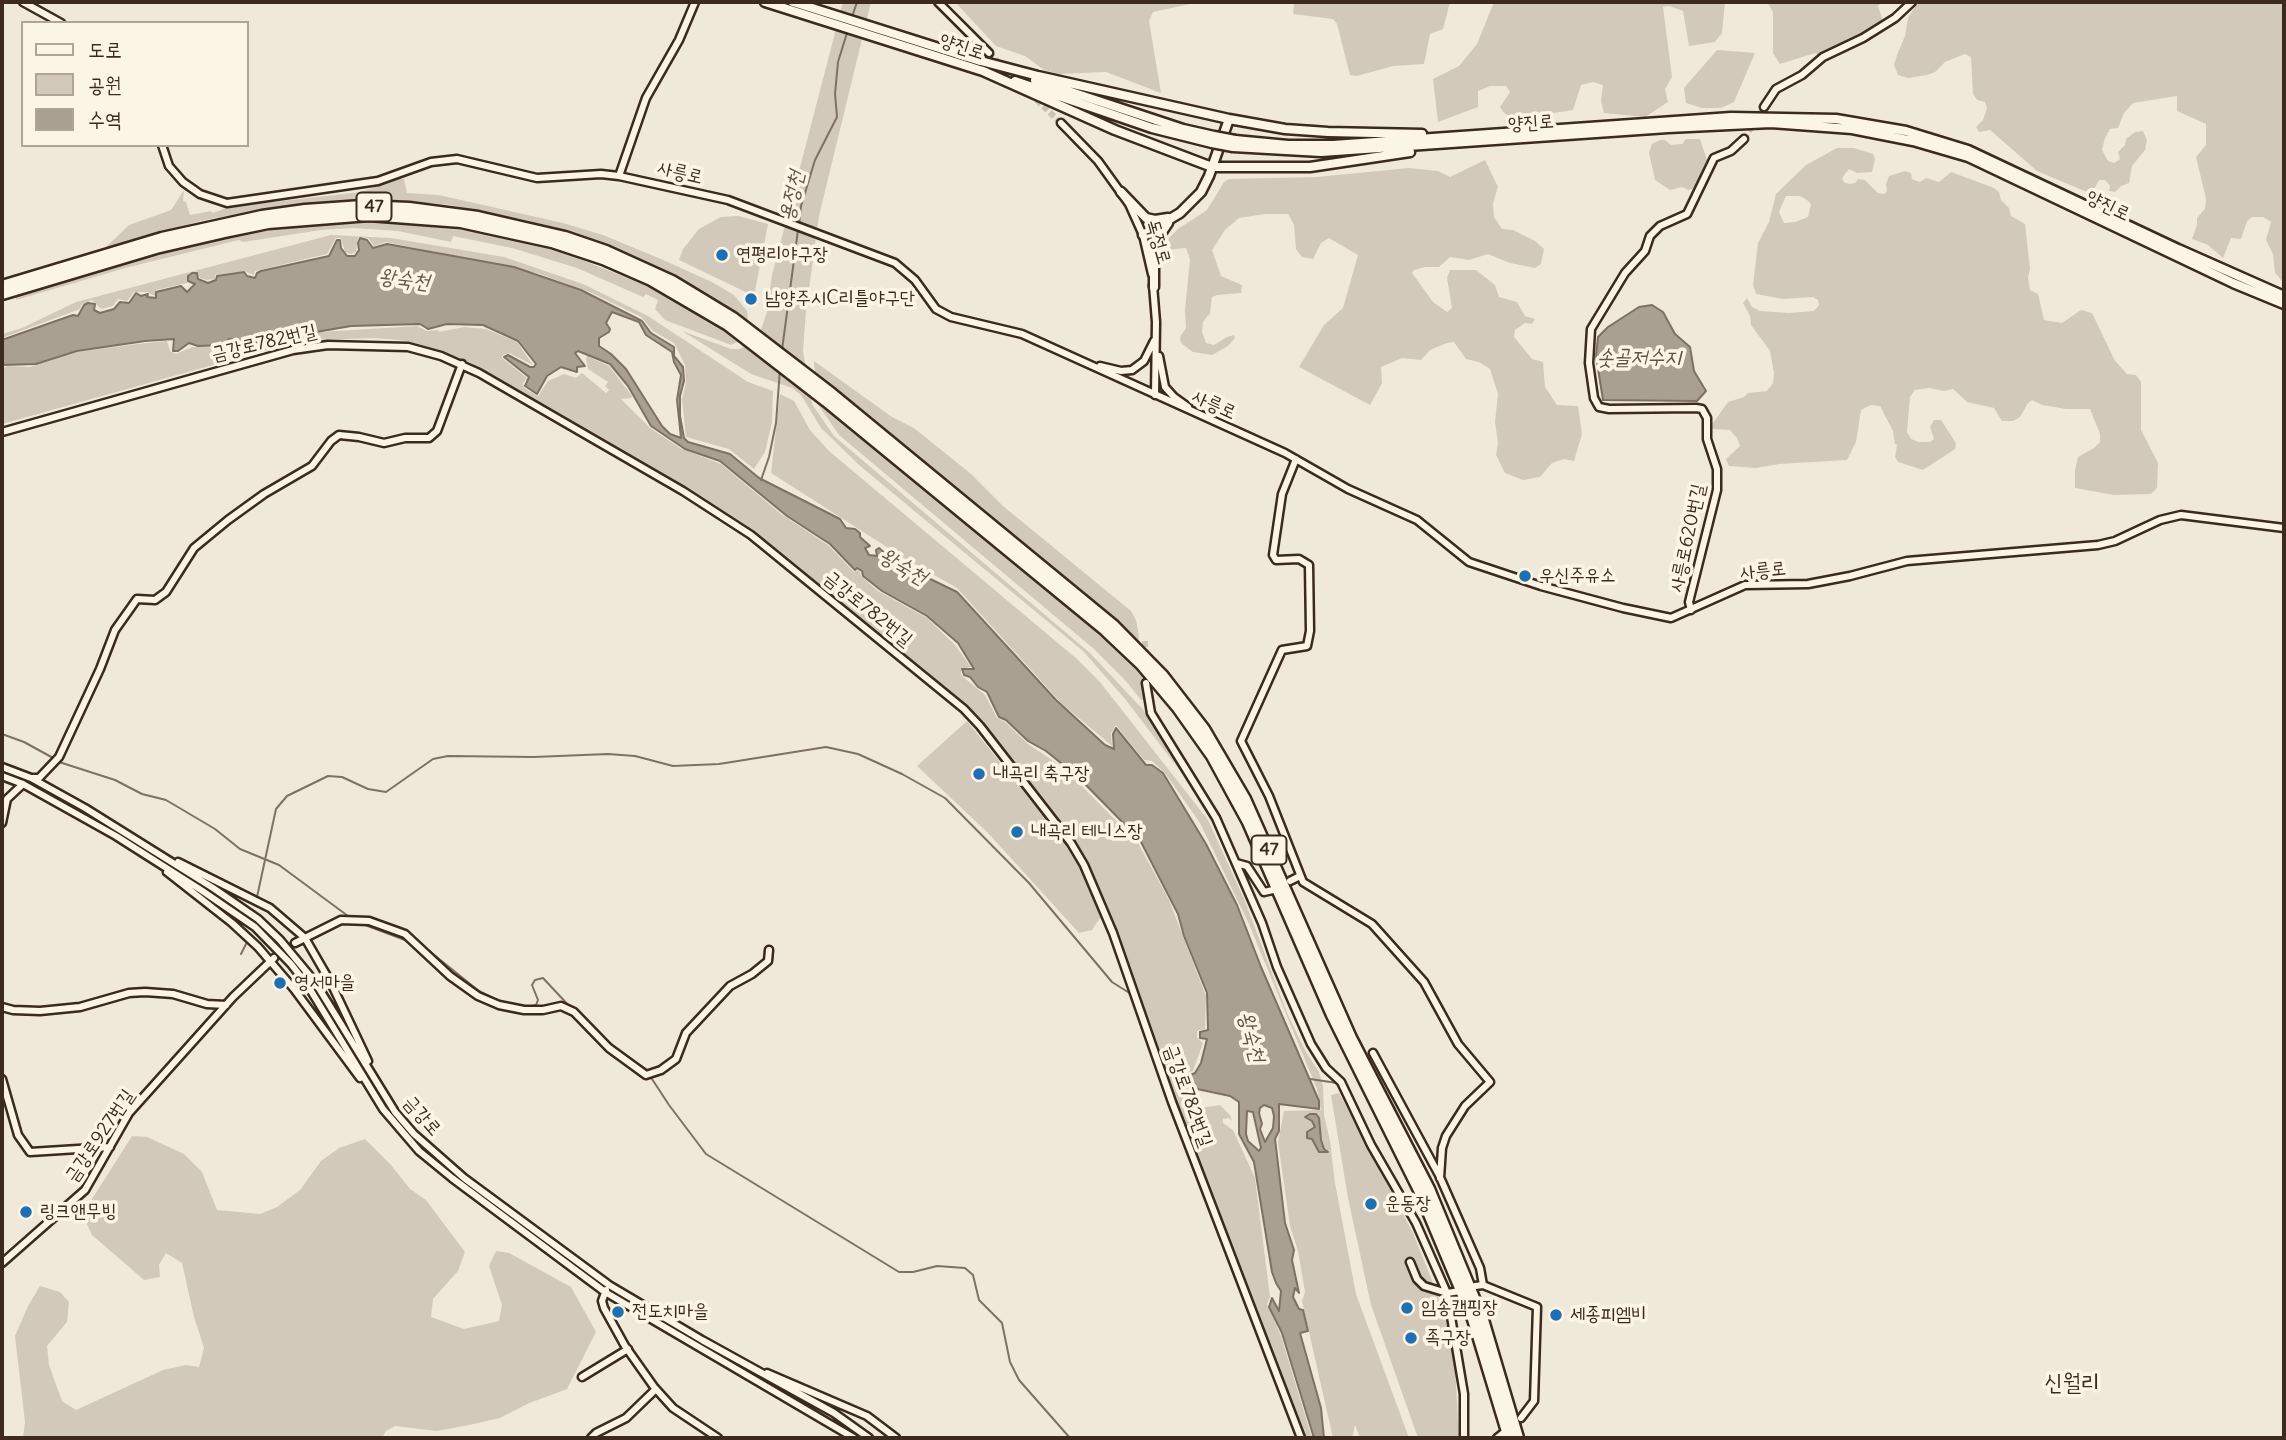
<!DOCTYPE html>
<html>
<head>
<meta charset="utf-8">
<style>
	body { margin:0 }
	#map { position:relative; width:2286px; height:1440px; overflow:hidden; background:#f0e9d9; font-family:Delius,"Poor Story",sans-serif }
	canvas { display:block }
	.frame { position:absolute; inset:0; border:4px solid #3b2a1e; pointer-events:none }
	.legend { position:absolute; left:21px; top:21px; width:228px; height:126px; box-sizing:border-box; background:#fcf5e5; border:2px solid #afa495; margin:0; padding:9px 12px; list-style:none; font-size:21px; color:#3b2a1e }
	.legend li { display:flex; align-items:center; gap:14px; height:35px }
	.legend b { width:35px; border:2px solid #afa495 }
</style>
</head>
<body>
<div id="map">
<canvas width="2286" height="1440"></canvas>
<div class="frame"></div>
<ul class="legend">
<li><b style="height:9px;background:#fcf5e5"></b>도로</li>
<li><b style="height:19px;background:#d2c9ba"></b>공원</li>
<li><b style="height:19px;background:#aaa091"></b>수역</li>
</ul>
</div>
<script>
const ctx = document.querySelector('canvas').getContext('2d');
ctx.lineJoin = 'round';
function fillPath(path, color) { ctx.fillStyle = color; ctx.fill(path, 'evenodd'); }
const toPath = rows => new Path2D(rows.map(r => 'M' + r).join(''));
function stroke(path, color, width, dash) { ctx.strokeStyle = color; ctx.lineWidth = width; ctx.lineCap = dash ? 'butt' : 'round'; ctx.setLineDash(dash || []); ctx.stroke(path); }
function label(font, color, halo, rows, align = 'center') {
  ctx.font = font + ' Delius,"Poor Story",sans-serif'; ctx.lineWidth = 7; ctx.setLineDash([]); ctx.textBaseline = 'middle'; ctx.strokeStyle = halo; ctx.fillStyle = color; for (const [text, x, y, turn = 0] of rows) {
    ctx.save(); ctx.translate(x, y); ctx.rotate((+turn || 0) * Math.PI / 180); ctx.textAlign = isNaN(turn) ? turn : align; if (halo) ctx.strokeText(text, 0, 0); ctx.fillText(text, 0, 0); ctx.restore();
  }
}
const green = toPath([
	[843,2,871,2,819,216,806,311,803,351,812,404,834,436,1090,653,1148,715,1191,785,1125,699,1083,651,859,465,821,428,801,395,792,388,751,374,682,331,731,349,740,349,758,338,767,312,772,275],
	[955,2,1191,2,1190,4,1153,12,1149,21,1161,93,1106,72,1059,74,1044,70,1025,56,996,46],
	[1294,2,1450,2,1443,29,1430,34,1424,64,1393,66,1357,76,1350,75,1337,24,1333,19,1293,14],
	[1494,2,1725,2,1722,33,1715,42,1689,46,1683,11,1669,6,1663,7,1672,77,1665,89,1668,102,1645,117,1604,113,1601,101,1603,85,1593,82,1581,85,1573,110,1514,119,1504,113,1500,107,1510,92,1506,86,1490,86,1478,91,1478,107,1438,122,1433,79,1459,66,1477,44],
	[1767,2,1881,2,1878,6,1883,21,1858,39,1823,57,1815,53,1780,64,1773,53,1773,12],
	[1918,2,2284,2,2284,283,2275,273,2273,254,2266,240,2271,222,2263,217,2252,217,2247,221,2241,239,2231,238,2223,258,2208,245,2192,239,2197,225,2197,218,2205,209,2206,199,2196,157,2206,145,2206,124,2177,111,2177,96,2133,103,2124,113,2118,128,2110,129,2105,138,2102,150,2108,161,2114,163,2120,159,2118,152,2125,145,2126,139,2135,132,2143,131,2147,140,2145,150,2132,166,2129,183,2121,186,2115,192,2109,191,2110,186,2105,180,2099,180,2092,193,2087,192,2037,171,1990,130,1979,132,1976,127,1983,120,1987,108,1985,102,1977,100,1973,94,1971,57,1965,54,1945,62,1935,72,1927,75,1908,78,1898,75,1894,65,1897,55,1905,36,1908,18],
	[1717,50,1755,53,1734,102,1721,108,1702,108,1686,103,1684,88],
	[1686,139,1700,139,1707,160,1695,188,1689,190,1682,187,1670,190,1655,180,1649,153,1652,144,1660,140,1665,140,1671,145,1682,144],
	[1837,148,1854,148,1873,154,1875,159,1872,172,1857,173,1849,169,1842,178,1844,182,1849,184,1855,183,1858,179,1865,180,1878,193,1884,194,1887,191,1886,184,1889,176,1905,171,1911,173,1912,179,1920,182,1926,178,1939,182,1951,172,1994,188,1999,192,2001,200,2009,208,2011,216,2025,224,2030,269,2028,278,2030,290,2038,294,2044,320,2062,323,2081,310,2092,313,2115,361,2127,374,2136,375,2141,382,2141,430,2158,463,2157,488,2151,494,2114,495,2075,488,2075,470,2078,457,2094,448,2100,442,2100,434,2090,409,2066,409,2042,405,2032,400,2028,403,2020,417,2013,421,2002,421,1994,408,1967,402,1953,389,1944,391,1929,388,1915,390,1910,397,1907,432,1911,439,1919,442,1930,442,1934,439,1930,427,1934,420,1941,420,1956,443,1955,449,1923,470,1898,462,1895,457,1897,445,1895,444,1893,431,1880,406,1871,405,1861,410,1856,442,1847,460,1779,464,1756,468,1729,466,1726,459,1740,446,1737,438,1730,430,1711,429,1711,426,1728,402,1744,397,1748,393,1767,391,1773,383,1774,373,1770,351,1751,325,1750,316,1743,303,1747,298,1752,307,1760,311,1789,313,1814,311,1819,305,1818,300,1813,297,1783,299,1756,294,1753,285,1758,243,1769,222,1776,194,1806,165],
	[1786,196,1800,196,1807,200,1811,204,1808,217,1795,222,1784,223,1779,212],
	[1485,160,1498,187,1493,203,1494,217,1502,229,1513,230,1535,241,1544,249,1541,264,1535,268,1510,263,1488,254,1469,260,1450,257,1439,267,1425,267,1414,270,1412,273,1433,302,1447,312,1452,308,1447,278,1450,270,1476,270,1495,285,1499,297,1517,302,1525,316,1535,319,1532,324,1525,323,1515,330,1514,337,1532,359,1543,362,1545,387,1557,405,1578,406,1582,434,1574,461,1564,459,1552,463,1540,477,1523,480,1505,473,1496,455,1498,443,1495,422,1498,394,1490,369,1479,362,1466,359,1454,342,1447,343,1430,350,1421,360,1402,358,1381,367,1382,383,1370,405,1299,367,1324,325,1343,308,1358,255,1329,238,1321,243,1313,259,1302,257,1296,249,1294,225,1288,214,1265,214,1239,218,1225,230,1212,250,1221,276,1242,285,1241,293,1217,295,1212,297,1210,313,1203,322,1202,332,1206,343,1214,345,1227,337,1234,335,1235,338,1228,346,1212,355,1193,352,1181,343,1180,337,1186,328,1185,310,1190,259,1186,248,1167,250,1165,242,1178,229,1207,210,1224,182,1229,179,1317,177,1409,168,1438,171,1450,177],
	[397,179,404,179,407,193,439,195,563,223,603,235,661,259,712,282,734,295,747,311,749,327,737,342,731,345,665,320,655,309,658,300,646,294,643,297,577,268,512,248,453,236,451,242,398,231,354,228,321,230,243,242,239,240,129,267,16,300,16,297,127,263,219,239,306,224,378,221,478,232,525,241,570,255,647,286,724,330,736,312,680,279,590,239,525,220,450,205,395,200,343,201,273,207,200,221,105,248,129,225,171,210,184,190,183,201,186,202,190,215,211,211,213,213,229,207,361,192],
	[738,216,768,224,754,296,679,260,683,249,699,229,721,217],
	[331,235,391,238,504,257,583,284,648,316,748,382,773,391,772,422,765,452,754,469,729,449,686,437,682,399,686,383,685,365,674,343,653,331,641,317,592,293,537,273,386,242,374,246,368,238,358,237,356,252,350,254,345,252,341,238,336,238,327,254,255,271,254,275,244,271,215,275,215,279,207,280,200,278,197,271,189,273,187,283,156,290,155,296,147,292,134,292,127,301,118,299,113,306,101,309,92,300,81,305,80,309,2,338,2,334,22,328,76,302],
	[417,326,427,331,439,330,438,332,464,327,486,329,517,342,533,365,509,353,503,355,502,358,527,378,523,383,524,388,538,396,548,381,564,374,576,378,582,373,606,393,609,390,605,386,608,382,588,369,586,359,587,356,609,366,632,396,631,398,621,399,650,428,680,448,721,464,781,514,828,545,854,572,858,570,860,572,861,576,878,591,927,618,955,645,971,667,961,669,961,675,985,695,997,718,1005,722,1028,744,1064,768,1138,843,1169,900,1206,996,1205,1029,1197,1031,1197,1037,1203,1043,1193,1071,1185,1074,1179,1072,1180,1078,1198,1095,1196,1105,1200,1108,1220,1105,1230,1115,1232,1121,1229,1118,1223,1119,1223,1123,1233,1130,1255,1178,1270,1297,1267,1304,1281,1336,1312,1438,1302,1438,1171,1094,1095,882,1077,847,968,709,752,530,471,363,442,351,407,341,375,338,319,340,281,346,2,424,2,368,8,366,30,367,78,352,137,344,167,341,170,351,176,354,192,347,223,346,233,340,239,346,243,341,252,345,320,332],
	[814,361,892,417,914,428,970,473,1003,506,1131,611,1136,620,1138,630,1145,700,1141,700,1125,680,1094,649,839,435,817,403],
	[780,394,794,401,810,430,829,451,1077,659,1100,682,1208,820,1245,901,1287,1013,1306,1052,1319,1072,1323,1086,1324,1115,1330,1141,1335,1183,1356,1294,1409,1438,1360,1438,1355,1425,1352,1438,1333,1438,1302,1301,1305,1292,1298,1251,1290,1226,1278,1142,1284,1111,1321,1110,1317,1089,1249,924,1200,823,1165,773,1152,761,1144,760,1116,725,1111,733,1112,746,1061,703,957,588,904,558,771,473],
	[967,721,1068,847,1087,881,1102,915,1092,930,1079,933,988,833,917,766],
	[1339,1093,1413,1233,1437,1293,1454,1349,1459,1438,1418,1438,1371,1305,1348,1198,1331,1095],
	[132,1136,147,1137,184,1154,202,1172,217,1210,260,1214,277,1207,300,1190,321,1161,339,1148,365,1139,391,1165,410,1189,426,1200,465,1252,458,1271,433,1299,431,1317,464,1329,499,1321,502,1305,489,1266,496,1251,509,1253,571,1287,596,1332,567,1389,527,1404,500,1418,469,1425,437,1431,395,1426,386,1431,382,1438,23,1438,25,1422,15,1336,28,1306,40,1286,60,1292,69,1302,67,1322,47,1346,49,1365,62,1401,76,1410,163,1370,186,1365,199,1367,204,1348,194,1317,182,1263,166,1253,159,1265,160,1277,144,1280,92,1235,86,1222,92,1199]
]);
const water = toPath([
	[360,238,367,240,373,248,387,244,514,267,581,290,642,321,651,333,674,347,674,356,683,367,684,381,680,396,680,416,684,438,688,442,730,454,759,478,840,519,846,528,855,529,860,533,860,537,870,546,865,548,869,555,877,556,876,550,879,548,903,569,920,574,957,592,1056,700,1105,745,1114,749,1113,734,1116,728,1146,765,1152,765,1163,773,1206,844,1237,905,1261,967,1319,1101,1319,1109,1279,1104,1279,1131,1275,1139,1285,1223,1294,1250,1292,1260,1299,1293,1295,1288,1293,1297,1299,1309,1303,1310,1308,1331,1300,1333,1321,1408,1324,1438,1314,1438,1282,1333,1269,1307,1272,1298,1279,1311,1281,1291,1276,1283,1272,1272,1254,1162,1239,1134,1239,1102,1230,1096,1197,1089,1193,1082,1184,1080,1181,1074,1186,1077,1195,1073,1201,1063,1207,1039,1200,1038,1200,1032,1208,1030,1207,993,1184,936,1178,914,1140,840,1077,776,1046,751,1028,741,1006,720,999,717,987,692,978,687,970,677,964,675,962,669,974,669,958,643,927,616,882,591,863,576,862,571,857,568,855,570,830,544,787,516,720,461,685,449,651,426,628,386,610,364,578,351,575,353,585,366,577,367,577,372,561,367,547,376,537,394,525,386,529,377,504,357,508,355,530,367,534,367,536,364,518,341,483,325,447,324,428,329,420,324,351,326,252,343,246,339,241,339,239,344,234,339,229,339,223,345,198,346,189,343,178,351,173,351,174,339,145,341,77,351,36,364,2,365,2,340,73,315,78,316,84,305,88,303,95,304,94,310,100,313,114,309,120,302,129,303,136,293,141,296,148,294,147,297,156,298,156,292,181,286,187,292,195,284,188,281,188,276,192,273,197,273,198,279,208,283,216,280,217,276,244,272,247,276,255,278,257,273,261,271,329,256,337,240,340,240,341,248,347,256,355,256,359,250,358,243,360,238],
	[612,312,639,322,646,335,672,352,674,362,681,375,677,400,681,438,670,434,662,426,626,369,611,354,599,346,599,338,609,332,610,329,606,323,612,312],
	[1264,1105,1272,1108,1274,1116,1273,1128,1265,1142,1260,1129,1262,1124,1259,1113,1260,1108,1264,1105],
	[1247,1111,1253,1112,1261,1148,1259,1151,1248,1141,1246,1134,1247,1111],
	[1652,305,1663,312,1675,334,1690,347,1694,371,1706,391,1697,401,1603,400,1596,356,1598,337,1608,327,1639,307,1652,305],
	[1310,1114,1316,1114,1319,1118,1321,1140,1324,1149,1328,1152,1319,1152,1312,1139,1307,1138,1307,1132,1315,1127,1312,1121,1305,1117,1310,1114]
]);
const stream = toPath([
	[852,17,857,2],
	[799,225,801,206,815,160,837,117,835,94,838,62,847,33],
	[782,350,798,230],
	[761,480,769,457,776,423,780,369],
	[2,734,24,742,55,759],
	[59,762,115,780,142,794,166,800,215,829,240,849,279,865,348,916],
	[257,897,276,809,287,796,328,776,342,777,368,789,386,792,433,759,448,756,534,757,608,754,635,756,673,766,719,764,826,747,858,754,902,774,945,798,1029,883,1112,982,1131,994],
	[365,925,405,940],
	[423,946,479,991,499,1001,528,1007,536,1005,538,1000,532,985,535,980,543,978,571,1008],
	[241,954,246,944],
	[611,1045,647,1070],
	[652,1079,669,1105,706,1154,899,1272,913,1272,937,1266,965,1268,973,1275,979,1300,1002,1323,1010,1362,1019,1380,1070,1438],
	[1310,1079,1337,1083]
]);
const minorTunnel = toPath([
	[989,53,1018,81],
	[1030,94,1061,123],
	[1744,139,1764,107],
	[1145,641,1146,660],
	[274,958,295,943]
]);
const minor = toPath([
	[23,2,61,23],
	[938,2,989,53],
	[1764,107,1776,89,1802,75,1823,57,1863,38,1895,18,1912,2],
	[1061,123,1098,161,1129,204,1143,235,1152,274],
	[162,145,169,166,183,182,200,194,227,203,378,181,431,162,457,159,537,178,601,174,619,176,728,200,895,263,915,280,936,309,951,317,1022,334,1285,453,1348,489,1417,520,1469,562,1541,586,1623,608,1671,618,1745,585,1808,584,1850,576,1907,561,2098,545,2115,541,2160,520,2181,515,2284,528],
	[619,176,646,98,679,40,695,2],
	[1153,285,1156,322,1155,395],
	[1159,356,1165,387,1174,397,1188,407],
	[1100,366,1121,371,1132,370,1144,361,1154,341],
	[2,432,293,350,328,345,408,347,441,356,479,373,683,491,751,535,964,709,980,726,1071,843,1084,865,1113,933,1172,1102,1301,1438],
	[1296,459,1282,494,1273,555,1276,560,1299,559,1309,565,1310,631,1307,646,1282,650,1241,741,1269,796,1303,882,1372,924,1424,982,1458,1044,1490,1082,1465,1106,1446,1136,1442,1148,1440,1178],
	[1691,610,1689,602,1717,490,1717,469,1707,439,1707,418,1702,409,1696,408,1609,409,1599,407,1594,398,1589,363,1591,329,1625,273,1645,251,1650,236,1660,226,1687,214,1714,158,1731,151,1744,139],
	[1146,683,1151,713,1216,818,1262,923,1277,967,1311,1044,1326,1068,1341,1082,1371,1145,1416,1223,1447,1293,1424,1286,1417,1279,1410,1262],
	[2,767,31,778,85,808,213,888,258,919,280,940,315,982,395,1112,414,1134,464,1178,609,1285,702,1340,834,1413,869,1438],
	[2,776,23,784,116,836,201,890,255,927,291,964,308,986,383,1109,419,1151,452,1178,605,1292,854,1438],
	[32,778,39,778,59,757,100,669,115,630,137,599,155,600,166,592,194,548,228,520,264,494,312,466,331,441,339,435,359,437,384,443,405,438,429,438,437,431,462,364],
	[2,823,7,799,23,784],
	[178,862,270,908,305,938,331,983,368,1061],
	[1236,863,1247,866,1264,892,1273,890],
	[167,872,232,923,258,947,294,989,360,1078],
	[1290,881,1300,876],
	[295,943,341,920,369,921,405,934,450,976,478,996,499,1005,524,1010,543,1010,561,1006,574,1012,609,1048,646,1075,661,1070,676,1059,686,1033,730,986,752,974,768,961,769,950],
	[2,1007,13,1010,40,1011,80,1007,129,993,145,992,173,994,207,1004,226,1005],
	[1373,1053,1439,1175,1480,1268,1483,1285],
	[2,1079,18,1135,30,1152,110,1147],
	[2,1263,85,1190,129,1113,233,997,274,958],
	[1475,1286,1483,1285,1537,1307,1534,1401,1521,1418],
	[606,1290,602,1301,604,1308,625,1346,654,1387,673,1408,718,1438],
	[1460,1291,1447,1293,1464,1394,1464,1438],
	[767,1373,867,1416,896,1438],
	[582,1377,628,1349],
	[591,1438,596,1433,626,1418,656,1389],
	[1497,1438,1502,1434]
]);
const major = toPath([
	[765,2,986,72],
	[793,2,980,61],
	[977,60,1038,76,1229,119,1285,129,1328,132,1422,134],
	[983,71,1115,130,1212,167,1310,167,1410,152],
	[1035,80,1183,129,1214,136],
	[1015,81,1152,128,1212,143],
	[1235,140,1288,145,1333,145,1731,117,1836,119,1906,131,1968,150,2178,249,2284,296],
	[1233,147,1321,152,1668,128,1771,123,1852,129,1913,141,1968,157,2233,283,2284,304],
	[1121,192,1146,218,1155,220,1168,218],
	[1143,235,1180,213,1201,192,1209,176,1229,119],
	[1154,287,1154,244,1168,223]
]);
const highway = toPath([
	[2,286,162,238,262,216,305,210,362,206,409,208,478,217,565,237,606,251,672,281,733,318,832,394,1113,625,1163,676,1204,729,1245,799,1351,1038,1429,1189,1483,1320,1518,1438],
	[2,294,156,248,225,232,268,223,369,215,461,222,552,242,603,259,651,280,728,325,826,401,1105,630,1141,664,1178,708,1212,756,1248,822,1332,1015,1419,1190,1473,1319,1509,1438]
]);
const majorBridge = toPath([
	[1214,136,1235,140],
	[1212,143,1233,147]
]);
const markers = [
	[722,255,7,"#1f6fb2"],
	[751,299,7,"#1f6fb2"],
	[1525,576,7,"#1f6fb2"],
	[979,774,7,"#1f6fb2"],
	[1017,832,7,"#1f6fb2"],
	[280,983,7,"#1f6fb2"],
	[1371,1204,7,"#1f6fb2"],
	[26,1212,7,"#1f6fb2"],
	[1407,1308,7,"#1f6fb2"],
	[618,1312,7,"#1f6fb2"],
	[1556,1315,7,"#1f6fb2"],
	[1411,1338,7,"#1f6fb2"]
];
const shields = [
	[374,207,35],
	[1269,850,35]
];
const shieldNames = [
	["47",374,207],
	["47",1269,850]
];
const streetNames = [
	["양진로",962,47,18],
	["양진로",1531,123,-4],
	["사릉로",680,173,13],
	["양진로",2108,206,26],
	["독정로",1158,242,74],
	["금강로782번길",264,343,-13],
	["사릉로",1214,405,24],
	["사릉로620번길",1688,538,-78],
	["사릉로",1763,571,-6],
	["금강로782번길",868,609,39],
	["금강로782번길",1188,1096,70],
	["금강로",422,1116,49],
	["금강로927번길",100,1136,-56]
];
const poiNames = [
	["연평리야구장",736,255],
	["남양주시C리틀야구단",765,299],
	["우신주유소",1539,576],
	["내곡리 축구장",993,774],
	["내곡리 테니스장",1031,832],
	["영서마을",294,983],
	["운동장",1385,1204],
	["링크앤무빙",40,1212],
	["임송캠핑장",1421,1308],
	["전도치마을",632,1312],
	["세종피엠비",1570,1315],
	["족구장",1425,1338]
];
const waterNames = [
	["용정천",792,196,-77],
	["왕숙천",404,280,7],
	["솟골저수지",1639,358],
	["왕숙천",903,567,30],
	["왕숙천",1251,1037,75]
];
const quarterNames = [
	["신월리",2072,1383]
];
fillPath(green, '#d2c9ba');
fillPath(water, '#aaa091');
stroke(water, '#7e7163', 2);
stroke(stream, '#7e7163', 2);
stroke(minorTunnel, '#ccc3b4', 6, [6, 3]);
stroke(minor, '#3b2a1e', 11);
stroke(major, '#3b2a1e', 13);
stroke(highway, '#3b2a1e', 15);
stroke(minor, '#fcf5e5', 6);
stroke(major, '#fcf5e5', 8);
stroke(highway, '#fcf5e5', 10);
stroke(majorBridge, '#3b2a1e', 13, []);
stroke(majorBridge, '#fcf5e5', 8);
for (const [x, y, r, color] of markers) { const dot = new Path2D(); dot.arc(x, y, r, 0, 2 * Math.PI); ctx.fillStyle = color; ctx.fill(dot); stroke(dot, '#fcf5e5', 2.5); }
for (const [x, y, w] of shields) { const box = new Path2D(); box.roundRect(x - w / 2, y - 14.5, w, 29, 5); ctx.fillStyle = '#fcf5e5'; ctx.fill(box); stroke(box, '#3b2a1e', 2); }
label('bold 18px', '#3b2a1e', null, shieldNames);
label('19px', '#3b2a1e', '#fcf5e5', streetNames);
label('19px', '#3b2a1e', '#fcf5e5', poiNames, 'left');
label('italic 21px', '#625346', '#fcf5e5', waterNames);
label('23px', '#3b2a1e', '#fcf5e5', quarterNames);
</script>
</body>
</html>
